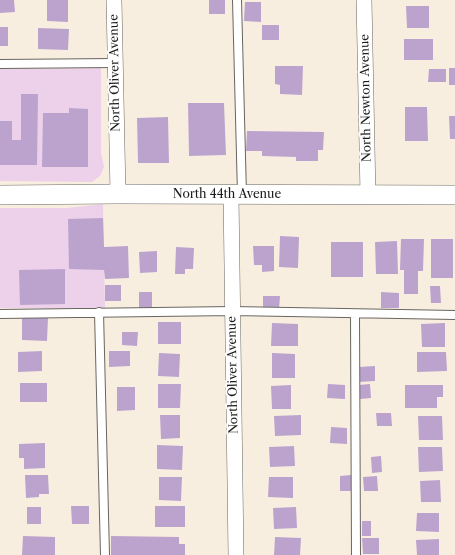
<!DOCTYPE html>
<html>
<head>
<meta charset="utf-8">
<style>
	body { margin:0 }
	canvas { display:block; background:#f8eedf }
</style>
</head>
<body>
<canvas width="455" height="555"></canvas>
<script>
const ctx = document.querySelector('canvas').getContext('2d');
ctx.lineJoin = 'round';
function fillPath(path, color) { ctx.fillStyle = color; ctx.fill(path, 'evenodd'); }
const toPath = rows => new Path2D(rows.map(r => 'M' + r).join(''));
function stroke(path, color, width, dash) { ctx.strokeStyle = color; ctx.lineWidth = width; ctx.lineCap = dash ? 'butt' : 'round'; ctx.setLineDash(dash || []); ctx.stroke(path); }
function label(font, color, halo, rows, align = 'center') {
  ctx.font = font + ' "Libre Caslon Text",serif'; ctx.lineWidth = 4; ctx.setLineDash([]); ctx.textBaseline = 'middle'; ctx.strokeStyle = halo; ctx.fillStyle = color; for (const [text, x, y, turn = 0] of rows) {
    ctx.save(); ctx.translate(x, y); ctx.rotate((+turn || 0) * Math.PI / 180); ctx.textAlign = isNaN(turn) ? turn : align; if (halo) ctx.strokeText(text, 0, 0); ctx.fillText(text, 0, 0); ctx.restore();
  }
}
const built = toPath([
	[101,68,101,153,104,167,100,176,92,182,0,181,0,69],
	[103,204,105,309,0,308,0,208,67,208]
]);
const building = toPath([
	[0,0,14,0,15,12,0,13],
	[47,0,68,0,68,22,47,21],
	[209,0,225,0,225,14,209,14],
	[245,2,261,2,261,22,244,21],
	[406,6,429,6,429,28,407,28],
	[262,25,279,25,279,40,262,40],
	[0,27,8,27,8,46,0,46],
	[38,28,69,29,68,50,38,49],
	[404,39,433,39,433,60,404,60],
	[275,66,303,66,302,95,280,94,280,85,275,84],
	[449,68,455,68,455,85,449,85],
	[429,69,446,69,446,82,428,82],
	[21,94,38,94,37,165,0,165,0,121,12,121,12,140,21,140],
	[188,103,224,103,226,155,189,156],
	[405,107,427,107,428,141,405,141],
	[69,108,88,109,88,167,42,167,43,113,69,113],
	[449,116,455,116,455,139,450,139],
	[168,117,169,163,138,163,137,118],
	[247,131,324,132,323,150,318,150,318,161,296,161,296,157,262,156,262,151,246,151],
	[103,218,104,247,128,246,129,278,105,279,104,270,69,269,68,219],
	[280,236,299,237,298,268,279,267],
	[401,239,424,239,423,271,418,271,418,294,404,294,404,270,400,270],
	[431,239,453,239,453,278,431,278],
	[397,241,398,274,376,274,375,242],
	[331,242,363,242,363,277,331,277],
	[253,246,274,246,274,271,262,272,262,265,254,265],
	[176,247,194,248,193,269,185,269,185,274,175,274],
	[157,251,157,272,140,273,139,252],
	[65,269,65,304,20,305,19,270],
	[105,285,121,285,121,301,105,301],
	[430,286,440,286,441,303,431,303],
	[139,292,152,292,152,308,139,308],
	[381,292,399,293,399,308,381,308],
	[263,296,280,296,279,309,263,309],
	[22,318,48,318,47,341,22,340],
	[158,322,181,322,181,344,158,344],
	[272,323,298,324,298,346,271,346],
	[445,323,445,347,422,347,421,324],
	[122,332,138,332,137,346,122,345],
	[42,351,42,371,18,372,18,352],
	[109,351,130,351,130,366,109,367],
	[417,352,446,352,447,371,417,372],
	[159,353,180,354,179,377,158,376],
	[272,353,295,354,295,378,272,378],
	[375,366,375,381,359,382,359,367],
	[20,383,47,383,47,402,20,402],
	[158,384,181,384,180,408,158,408],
	[328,384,345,385,345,399,327,398],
	[370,384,371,398,360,399,359,385],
	[291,385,291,409,272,409,271,386],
	[405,385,443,385,443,397,437,397,437,408,405,408],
	[117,387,135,387,135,410,117,411],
	[376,413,391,413,392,426,377,426],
	[160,415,180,415,180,438,161,439],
	[301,415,301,435,275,436,274,416],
	[418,416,442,416,443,440,419,440],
	[331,427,347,428,347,444,330,443],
	[45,443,45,468,24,469,24,458,19,458,19,444],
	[157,445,183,446,182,470,157,469],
	[294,446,295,466,270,467,269,447],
	[418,447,442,447,443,471,419,472],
	[381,456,382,472,372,473,371,457],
	[25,475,48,475,49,494,39,494,39,497,26,498],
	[351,475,352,491,340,491,340,476],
	[377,476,378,491,364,491,363,477],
	[159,477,182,477,181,501,159,500],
	[269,477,293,477,293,498,268,497],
	[440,480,441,502,421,502,420,481],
	[71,506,89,506,89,524,72,524],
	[155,506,185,506,185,527,155,527],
	[27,507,41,507,41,524,27,524],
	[296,507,297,528,274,529,273,508],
	[417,513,439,513,439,532,416,531],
	[362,521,371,521,371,536,362,536],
	[23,536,55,537,55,555,22,555],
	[111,536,179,537,179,544,185,544,185,555,111,555],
	[275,537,301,538,300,555,274,555],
	[362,538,379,538,379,554,363,554],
	[439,539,439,555,417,555,416,540]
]);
const service = toPath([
	[237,0,242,195],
	[0,64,115,63],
	[99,312,105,555],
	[0,314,233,311,455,315],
	[355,314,356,555]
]);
const minor = toPath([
	[114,0,118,194],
	[364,0,368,195],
	[231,195,236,555]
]);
const tertiary = toPath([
	[0,195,118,194,455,195]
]);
const streetNames = [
	["North Oliver Avenue",115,73,-91],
	["North Newton Avenue",366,98,-91],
	["North 44th Avenue",227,195],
	["North Oliver Avenue",233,375,-91]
];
fillPath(built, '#edd0e9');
fillPath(building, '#bca3ce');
stroke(service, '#696660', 10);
stroke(minor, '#696660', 16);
stroke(tertiary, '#696660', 20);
stroke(service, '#fff', 8);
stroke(minor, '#fff', 15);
stroke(tertiary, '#fff', 19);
label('12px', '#1c1c1c', '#fff', streetNames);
</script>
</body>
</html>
